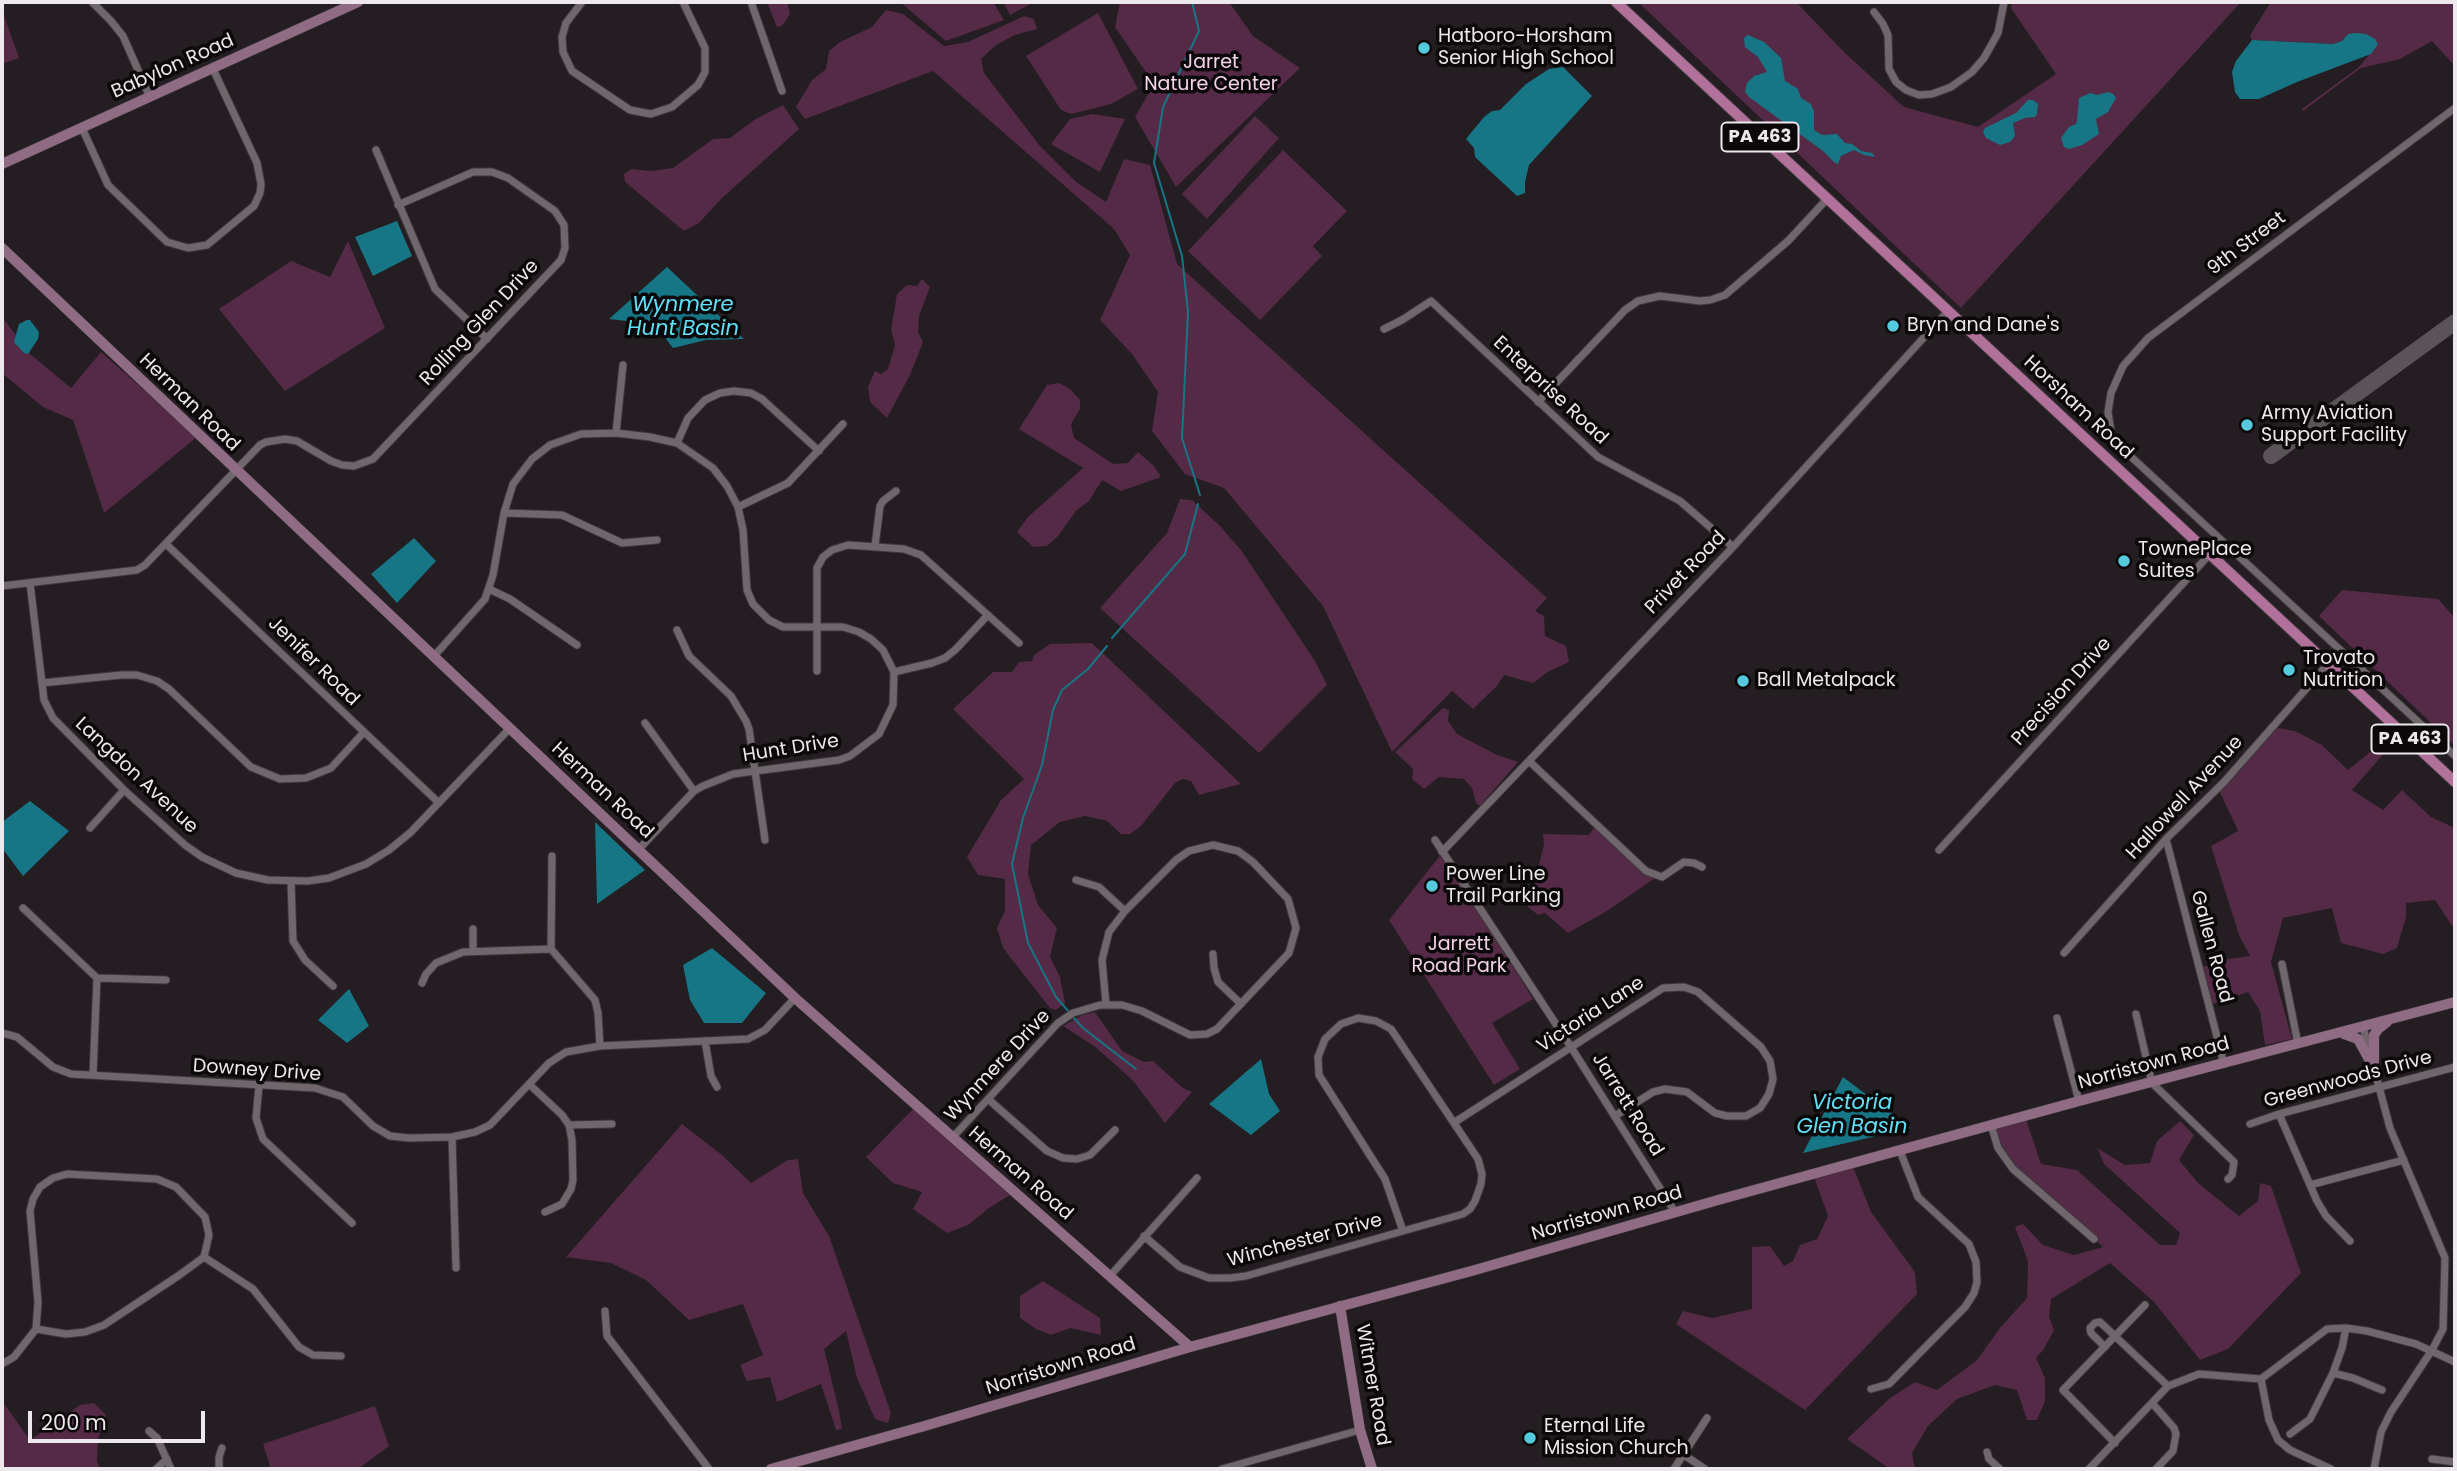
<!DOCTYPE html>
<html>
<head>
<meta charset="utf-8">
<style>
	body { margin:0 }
	#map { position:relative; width:2457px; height:1471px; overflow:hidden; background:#241d21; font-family:Poppins,sans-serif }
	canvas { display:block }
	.frame { position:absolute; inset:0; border:4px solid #ede8eb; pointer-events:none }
	.scale { position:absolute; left:28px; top:1411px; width:177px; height:32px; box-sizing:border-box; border:4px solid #ede8eb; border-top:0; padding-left:9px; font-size:21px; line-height:24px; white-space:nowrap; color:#ede8eb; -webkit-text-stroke:5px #0b080a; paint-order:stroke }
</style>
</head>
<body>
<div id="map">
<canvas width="2457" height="1471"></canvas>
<div class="frame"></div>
<div class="scale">200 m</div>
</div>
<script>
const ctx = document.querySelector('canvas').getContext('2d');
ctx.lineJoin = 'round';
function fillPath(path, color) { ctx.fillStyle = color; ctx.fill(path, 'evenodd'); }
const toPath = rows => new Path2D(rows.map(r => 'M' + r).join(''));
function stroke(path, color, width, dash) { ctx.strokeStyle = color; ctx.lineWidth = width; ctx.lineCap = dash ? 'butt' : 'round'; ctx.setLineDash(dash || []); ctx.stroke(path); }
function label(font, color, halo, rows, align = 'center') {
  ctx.font = font + ' Poppins,sans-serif'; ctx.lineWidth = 7; ctx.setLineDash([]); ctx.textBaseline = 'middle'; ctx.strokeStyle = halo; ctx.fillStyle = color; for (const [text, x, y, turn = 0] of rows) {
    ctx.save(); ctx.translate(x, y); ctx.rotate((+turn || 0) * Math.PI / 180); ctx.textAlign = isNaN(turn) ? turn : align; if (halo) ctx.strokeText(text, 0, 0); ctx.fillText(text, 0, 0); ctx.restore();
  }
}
const green = toPath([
	[767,2,787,2,790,14,782,26,777,27],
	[900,2,993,2,1004,20,946,41],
	[1003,2,1034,2,1010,15],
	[1120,2,1229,2,1253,36,1300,68,1176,187,1135,117,1154,84,1115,27],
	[1638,2,1796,2,1844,52,1904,107,1978,127,2056,74,2011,8,2012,2,2241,2,1961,308],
	[2271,2,2455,2,2455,66,2432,41,2400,59,2361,68,2303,111,2302,109,2359,67,2378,44,2348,34,2342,41,2333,44,2252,40,2250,35],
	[2,10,19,58,2,64],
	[886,10,903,14,944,46,968,42,1024,16,1034,19,1037,29,1015,35,996,45,981,59,984,73,1040,146,1075,181,1106,202,1124,159,1150,165,1177,264,1547,598,1535,611,1544,616,1545,636,1566,646,1569,662,1549,671,1533,683,1504,675,1497,686,1473,709,1452,691,1392,752,1323,606,1224,488,1185,474,1152,431,1158,392,1132,354,1100,320,1130,255,1114,229,933,71,805,119,796,107,812,80,826,69,829,51,840,42,872,27],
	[1098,13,1138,89,1111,104,1071,114,1061,110,1026,56],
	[783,105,799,129,721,199,699,223,684,231,625,182,624,174,631,169,651,171,673,168,713,139,730,138,754,120],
	[1092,114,1125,119,1100,172,1051,144,1070,119],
	[1255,116,1279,138,1207,219,1182,194],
	[1283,150,1347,211,1313,246,1322,256,1260,320,1188,251],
	[348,241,385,328,285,391,219,309,291,261,330,277],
	[922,279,930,287,919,316,918,332,923,342,910,375,887,418,870,402,868,387,875,371,881,374,888,369,895,345,891,330,897,294,907,285,917,286],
	[2,317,30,354,71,388,101,352,197,437,104,513,73,420,43,407,2,373],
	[1059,383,1070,389,1080,400,1080,409,1071,424,1074,438,1113,464,1128,463,1138,452,1154,466,1161,477,1121,491,1102,480,1089,501,1076,511,1058,536,1047,546,1033,547,1017,532,1028,517,1083,468,1019,429,1047,385],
	[1180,499,1192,500,1220,526,1241,550,1315,661,1327,685,1259,753,1100,608,1167,533],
	[2342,590,2438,599,2455,618,2455,746,2319,616],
	[1092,643,1241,784,1199,795,1191,781,1183,779,1175,783,1141,826,1130,834,1121,834,1107,821,1085,816,1060,822,1031,845,1028,874,1038,905,1057,928,1050,957,1060,977,1065,1003,1056,1010,1050,1008,1003,948,997,928,1005,911,1005,879,978,875,967,857,1001,800,1024,779,953,709,993,672,1012,672,1019,662,1032,661,1034,655,1050,644],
	[1443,708,1449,710,1448,721,1457,734,1495,754,1518,762,1480,806,1476,803,1472,788,1464,779,1439,777,1424,789,1412,779,1413,769,1395,752],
	[2273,727,2295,731,2322,745,2348,770,2380,744,2388,749,2352,790,2383,810,2402,790,2431,817,2455,828,2455,926,2452,926,2435,900,2406,903,2406,917,2397,948,2383,954,2341,943,2332,908,2283,918,2271,962,2292,1039,2265,1045,2260,1011,2248,992,2210,1005,2200,968,2222,960,2250,956,2239,935,2211,846,2238,831,2218,788],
	[1596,824,1658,876,1607,911,1568,933,1545,913,1538,915,1528,907,1544,845,1543,834,1589,835],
	[1442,853,1533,999,1492,1023,1520,1069,1494,1085,1389,920],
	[1095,1012,1122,1051,1144,1062,1153,1061,1183,1088,1192,1092,1165,1123,1134,1082,1117,1066,1094,1046,1063,1026,1082,1015],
	[914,1108,1010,1195,989,1208,968,1225,947,1233,913,1209,922,1192,893,1183,866,1157],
	[2025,1116,2041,1164,2077,1170,2160,1245,2176,1245,2180,1233,2104,1164,2097,1148,2125,1165,2150,1163,2157,1141,2180,1121,2194,1135,2179,1160,2198,1183,2239,1216,2258,1201,2260,1183,2271,1186,2301,1273,2228,1349,2200,1360,2154,1302,2110,1263,2051,1299,2049,1317,2054,1330,2044,1349,2036,1358,2045,1378,2045,1401,2037,1420,2027,1420,2017,1390,1995,1385,1957,1399,1928,1426,1912,1453,1915,1469,1890,1469,1847,1439,1890,1398,1915,1382,1937,1390,1977,1360,2000,1328,2027,1298,2028,1261,2015,1227,2023,1224,2043,1245,2074,1255,2103,1247,2000,1152,1994,1124],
	[682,1124,722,1155,751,1183,788,1160,798,1159,803,1193,829,1236,891,1413,888,1423,875,1419,857,1378,846,1331,824,1349,839,1410,842,1429,836,1430,821,1384,777,1402,770,1377,747,1381,740,1365,763,1355,743,1304,689,1320,646,1280,611,1263,566,1257],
	[1852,1164,1871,1212,1915,1272,1917,1294,1805,1410,1676,1324,1683,1311,1712,1318,1752,1309,1752,1247,1770,1246,1784,1266,1793,1261,1800,1245,1817,1239,1828,1216,1813,1174],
	[1043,1281,1100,1318,1101,1335,1070,1328,1051,1335,1036,1329,1020,1318,1020,1296],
	[2,1401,30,1440,80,1405,94,1403,106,1415,98,1439,97,1461,100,1469,2,1469],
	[375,1406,389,1446,358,1469,271,1469,263,1444]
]);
const water = toPath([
	[2356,33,2366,34,2375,39,2378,44,2371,54,2297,82,2259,99,2240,99,2235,92,2232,72,2236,61,2252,40,2333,44,2342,41,2348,34],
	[1748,35,1764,42,1781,58,1785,81,1798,89,1801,98,1811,104,1814,112,1814,130,1822,135,1837,134,1845,143,1852,144,1861,151,1872,153,1875,157,1864,155,1854,150,1841,156,1838,164,1835,163,1823,151,1749,97,1745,92,1747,83,1754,76,1767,72,1758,57,1745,47,1744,38],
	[1563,67,1592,96,1529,165,1525,182,1525,193,1517,196,1475,157,1474,148,1466,139,1484,117,1492,111,1500,110,1526,84,1549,69],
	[2108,92,2113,94,2116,98,2108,112,2096,119,2099,134,2082,145,2069,149,2064,147,2061,138,2069,127,2076,124,2077,121,2079,98,2090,93,2097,95],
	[2028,100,2033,100,2038,104,2037,114,2035,117,2025,118,2013,123,2015,136,2010,142,2000,145,1986,138,1983,132,1985,128,2016,113],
	[397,221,412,256,373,276,355,237],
	[667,267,744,339,706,340,673,348,654,324,609,319],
	[27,320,30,320,39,332,38,339,28,354,24,353,14,342,19,324],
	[414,538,436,561,397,603,371,574],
	[30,801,69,831,23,876,2,848,2,822],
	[595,822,645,870,597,904],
	[712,948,766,993,742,1023,704,1023,690,1000,683,965],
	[349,989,369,1026,347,1043,318,1020],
	[1261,1059,1269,1094,1280,1111,1251,1135,1209,1104],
	[1843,1077,1911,1128,1803,1153]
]);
const stream = toPath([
	[1192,2,1199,31,1163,107,1154,163,1182,256,1188,312,1182,438,1200,495],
	[1112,638,1185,554,1198,504],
	[1069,1012,1056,997,1028,943,1012,864,1023,818,1042,765,1053,710,1062,690,1088,669,1107,646],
	[1072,1016,1083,1028,1136,1069]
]);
const taxiway = toPath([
	[2271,456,2455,322]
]);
const street = toPath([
	[92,2,111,21,123,36,150,97],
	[582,2,566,23,562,37,563,52,572,71,630,110,651,114,672,107,698,85,705,72,705,48,683,2],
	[751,2,782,91],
	[1874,12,1883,24,1888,35,1889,69,1896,82,1906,90,1919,95,1932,94,1951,87,1972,72,1984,58,1998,33,2004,2],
	[2455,108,2148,338,2123,366,2111,393,2108,412,2112,437,2127,453,2455,756],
	[82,128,108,185,167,242,188,248,207,245,254,206,260,193,261,184,257,163,213,69],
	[376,150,435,289,487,339],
	[1384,329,1402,320,1431,301,1598,457,1680,501,1733,547],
	[1538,402,1625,310,1638,301,1660,296,1700,301,1710,300,1725,295,1788,241,1827,199],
	[616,433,623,365],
	[677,443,688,418,705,400,720,393,734,391,751,393,762,399,819,451],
	[738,507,788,483,843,424],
	[504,513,562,515,622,543,657,540],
	[166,544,439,803],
	[875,546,880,506,883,501,896,491],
	[30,583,44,700,53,718,124,790,185,845,202,857,236,873,268,880,308,881,329,878,366,864,389,850,411,832,510,728],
	[2,586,137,570,145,565,260,445,266,442,285,439,297,441,331,461,342,465,354,466,373,459,561,260,565,248,564,225,555,211,508,178,492,172,473,172,398,205],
	[489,589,510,599,577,645],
	[677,630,689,656,731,696,746,721,749,729,765,840],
	[435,655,485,599,493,575,504,513,513,484,532,459,550,445,581,434,616,433,650,437,677,443,713,468,727,486,738,507,743,530,747,590,753,604,769,620,783,627,843,627,859,632,871,639,883,650,894,672,893,705,879,734,850,756,839,760,733,774,703,786,694,791,639,849],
	[817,671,817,568,823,557,832,550,848,545,904,549,921,555,1019,643],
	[894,672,932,663,945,658,955,650,988,615],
	[42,683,121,675,137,675,157,681,169,689,251,767,280,779,306,778,331,768,364,732],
	[645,723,694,791],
	[1529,761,1646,871,1662,877,1684,862,1694,863,1702,867],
	[90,828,124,790],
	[2166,839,2224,1064],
	[1435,840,1571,1047,1675,1212],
	[1939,850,2209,555],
	[1442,852,1733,547,1948,311],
	[552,856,551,949,595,1000,598,1013,600,1046],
	[1076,880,1099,887,1125,911],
	[291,881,293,941,305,960,333,986],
	[23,908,97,978,93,1075],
	[473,929,473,951],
	[2064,953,2166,839,2224,782,2328,664],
	[1213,954,1214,968,1218,982,1241,1004],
	[2282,964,2298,1044],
	[97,978,166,980],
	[422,983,426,974,436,963,463,952,551,949],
	[2136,1014,2152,1083,2234,1162,2232,1175,2228,1179],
	[2057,1018,2079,1101],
	[2363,1027,2390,1128,2445,1258,2443,1329,2432,1350,2391,1412,2381,1432,2374,1469],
	[2,1033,17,1037,53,1067,71,1074,315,1088,343,1097,373,1126,390,1136,409,1138,452,1137,475,1132,490,1125,549,1063,566,1052,600,1046,748,1039,765,1030,795,998],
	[705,1041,711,1076,717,1087],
	[529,1084,562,1115,569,1125,572,1140,573,1180,571,1189,562,1204,545,1212],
	[259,1086,256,1118,263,1139,352,1223],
	[988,1099,1047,1151,1063,1158,1077,1159,1090,1155,1115,1130],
	[2279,1114,2317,1201,2326,1216,2350,1241],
	[1455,1122,1663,988,1684,987,1698,992,1761,1047,1770,1061,1773,1079,1769,1094,1760,1108,1746,1116,1727,1116,1715,1113,1687,1092,1665,1089,1653,1092,1615,1116],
	[2250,1124,2279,1114,2455,1067],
	[569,1125,612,1124],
	[1991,1125,1998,1148,2013,1169,2094,1239],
	[452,1137,456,1268],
	[952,1138,1058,1023,1073,1013,1100,1005,1122,1005,1142,1011,1190,1035,1207,1034,1217,1029,1289,953,1296,928,1288,899,1253,862,1238,851,1213,845,1189,851,1176,860,1125,911,1109,932,1102,960,1106,1004],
	[2310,1185,2404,1160],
	[1144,1236,1180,1267,1209,1278,1230,1278,1246,1276,1403,1231,1463,1214,1470,1209,1475,1201,1481,1184,1482,1174,1478,1159,1391,1029,1376,1021,1358,1018,1341,1024,1325,1039,1318,1057,1319,1075,1385,1179,1403,1231],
	[204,1257,253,1289,299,1347,313,1355,341,1356],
	[1110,1276,1197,1178],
	[605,1311,607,1336,709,1469],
	[2105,1347,2091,1333,2090,1328,2095,1323,2100,1322,2168,1386],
	[2,1364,14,1357,36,1329,38,1302,30,1211,33,1199,40,1187,53,1178,67,1174,157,1179,176,1187,205,1217,209,1235,204,1257,178,1276,104,1325,85,1332,66,1334,36,1329],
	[2333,1373,2353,1378,2382,1390],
	[2261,1379,2269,1420,2278,1440,2290,1450,2331,1469],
	[1871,1389,1889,1384,1965,1307,1974,1293,1977,1282,1976,1262,1969,1244,1918,1197,1900,1151],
	[2153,1404,2174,1428,2176,1434,2173,1451,2156,1469],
	[149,1431,157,1438,171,1469],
	[2290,1434,2310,1419,2333,1373,2342,1348,2346,1328],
	[2115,1443,2063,1390,2145,1305],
	[1987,1452,1989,1459,2000,1469],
	[1684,1455,1705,1469],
	[2432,1459,2455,1462],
	[156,1469,167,1459],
	[219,1469,219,1457,222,1448],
	[1222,1469,1360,1430],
	[1674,1469,1707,1418],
	[2089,1469,2168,1386,2199,1374,2261,1379,2327,1329,2346,1328,2367,1331,2416,1344,2455,1362]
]);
const secondary = toPath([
	[2,164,358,2],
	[2,248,795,998,1190,1347],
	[2344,1034,2358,1039,2374,1068],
	[2374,1061,2374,1035,2378,1029,2387,1022],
	[1340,1306,1360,1430,1372,1469],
	[771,1469,928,1425,1190,1347,1475,1270,1718,1200,2079,1101,2455,1002]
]);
const primary = toPath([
	[1616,2,2455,782]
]);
const markers = [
	[1424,48,7,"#55cadf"],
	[1893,326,7,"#55cadf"],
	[2247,425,7,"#55cadf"],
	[2124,561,7,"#55cadf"],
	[2289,670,7,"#55cadf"],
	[1743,681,7,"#55cadf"],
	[1432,886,7,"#55cadf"],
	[1530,1438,7,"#55cadf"]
];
const shields = [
	[1760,137,77],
	[2410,739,77]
];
const shieldNames = [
	["PA 463",1760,137],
	["PA 463",2410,739]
];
const poiNames = [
	["Hatboro-Horsham",1438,37],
	["Senior High School",1438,59],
	["Bryn and Dane's",1907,326],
	["Army Aviation",2261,414],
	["Support Facility",2261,436],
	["TownePlace",2138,550],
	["Suites",2138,572],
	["Trovato",2303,659],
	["Nutrition",2303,681],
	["Ball Metalpack",1757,681],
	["Power Line",1446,875],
	["Trail Parking",1446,897],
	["Eternal Life",1544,1427],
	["Mission Church",1544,1449]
];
const parkNames = [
	["Jarret",1211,63],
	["Nature Center",1211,85],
	["Jarrett",1459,945],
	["Road Park",1459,967]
];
const streetNames = [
	["Babylon Road",173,67,-24],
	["9th Street",2247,244,-37],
	["Rolling Glen Drive",480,323,-47],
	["Enterprise Road",1550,391,43],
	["Herman Road",189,403,44],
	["Horsham Road",2078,408,43],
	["Privet Road",1686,573,-46],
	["Jenifer Road",313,662,44],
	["Precision Drive",2062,692,-48],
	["Hunt Drive",791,749,-9],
	["Langdon Avenue",136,776,43],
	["Herman Road",602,791,43],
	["Hallowell Avenue",2185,798,-47],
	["Gallen Road",2211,947,75],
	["Victoria Lane",1591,1015,-33],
	["Norristown Road",2154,1064,-15],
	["Wynmere Drive",998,1066,-47],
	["Downey Drive",257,1071,4],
	["Greenwoods Drive",2348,1080,-15],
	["Jarrett Road",1627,1105,58],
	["Herman Road",1020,1174,41],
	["Norristown Road",1607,1214,-16],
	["Winchester Drive",1305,1241,-15],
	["Norristown Road",1061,1367,-17],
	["Witmer Road",1372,1385,80]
];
const waterNames = [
	["Wynmere",683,306],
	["Hunt Basin",683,330],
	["Victoria",1852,1104],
	["Glen Basin",1852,1128]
];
fillPath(green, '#542a46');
fillPath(water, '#167685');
stroke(stream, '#167685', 2);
stroke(taxiway, '#5a5458', 16);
stroke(street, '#3e383c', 9);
stroke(secondary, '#3e383c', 11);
stroke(primary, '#3e383c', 12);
stroke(street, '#6f676c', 7);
stroke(secondary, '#906c84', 10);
stroke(primary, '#b1719b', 10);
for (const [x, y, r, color] of markers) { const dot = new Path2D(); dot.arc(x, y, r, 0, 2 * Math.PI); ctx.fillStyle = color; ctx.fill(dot); stroke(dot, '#0b080a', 2.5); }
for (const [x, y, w] of shields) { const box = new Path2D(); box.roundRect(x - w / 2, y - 14.5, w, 29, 5); ctx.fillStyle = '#0b080a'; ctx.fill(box); stroke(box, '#ede8eb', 2); }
label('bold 18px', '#ede8eb', null, shieldNames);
label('19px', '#ede8eb', '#0b080a', poiNames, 'left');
label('19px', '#f5d3e7', '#0b080a', parkNames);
label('19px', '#ede8eb', '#0b080a', streetNames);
label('italic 21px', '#62e0f7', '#0b080a', waterNames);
</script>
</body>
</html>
